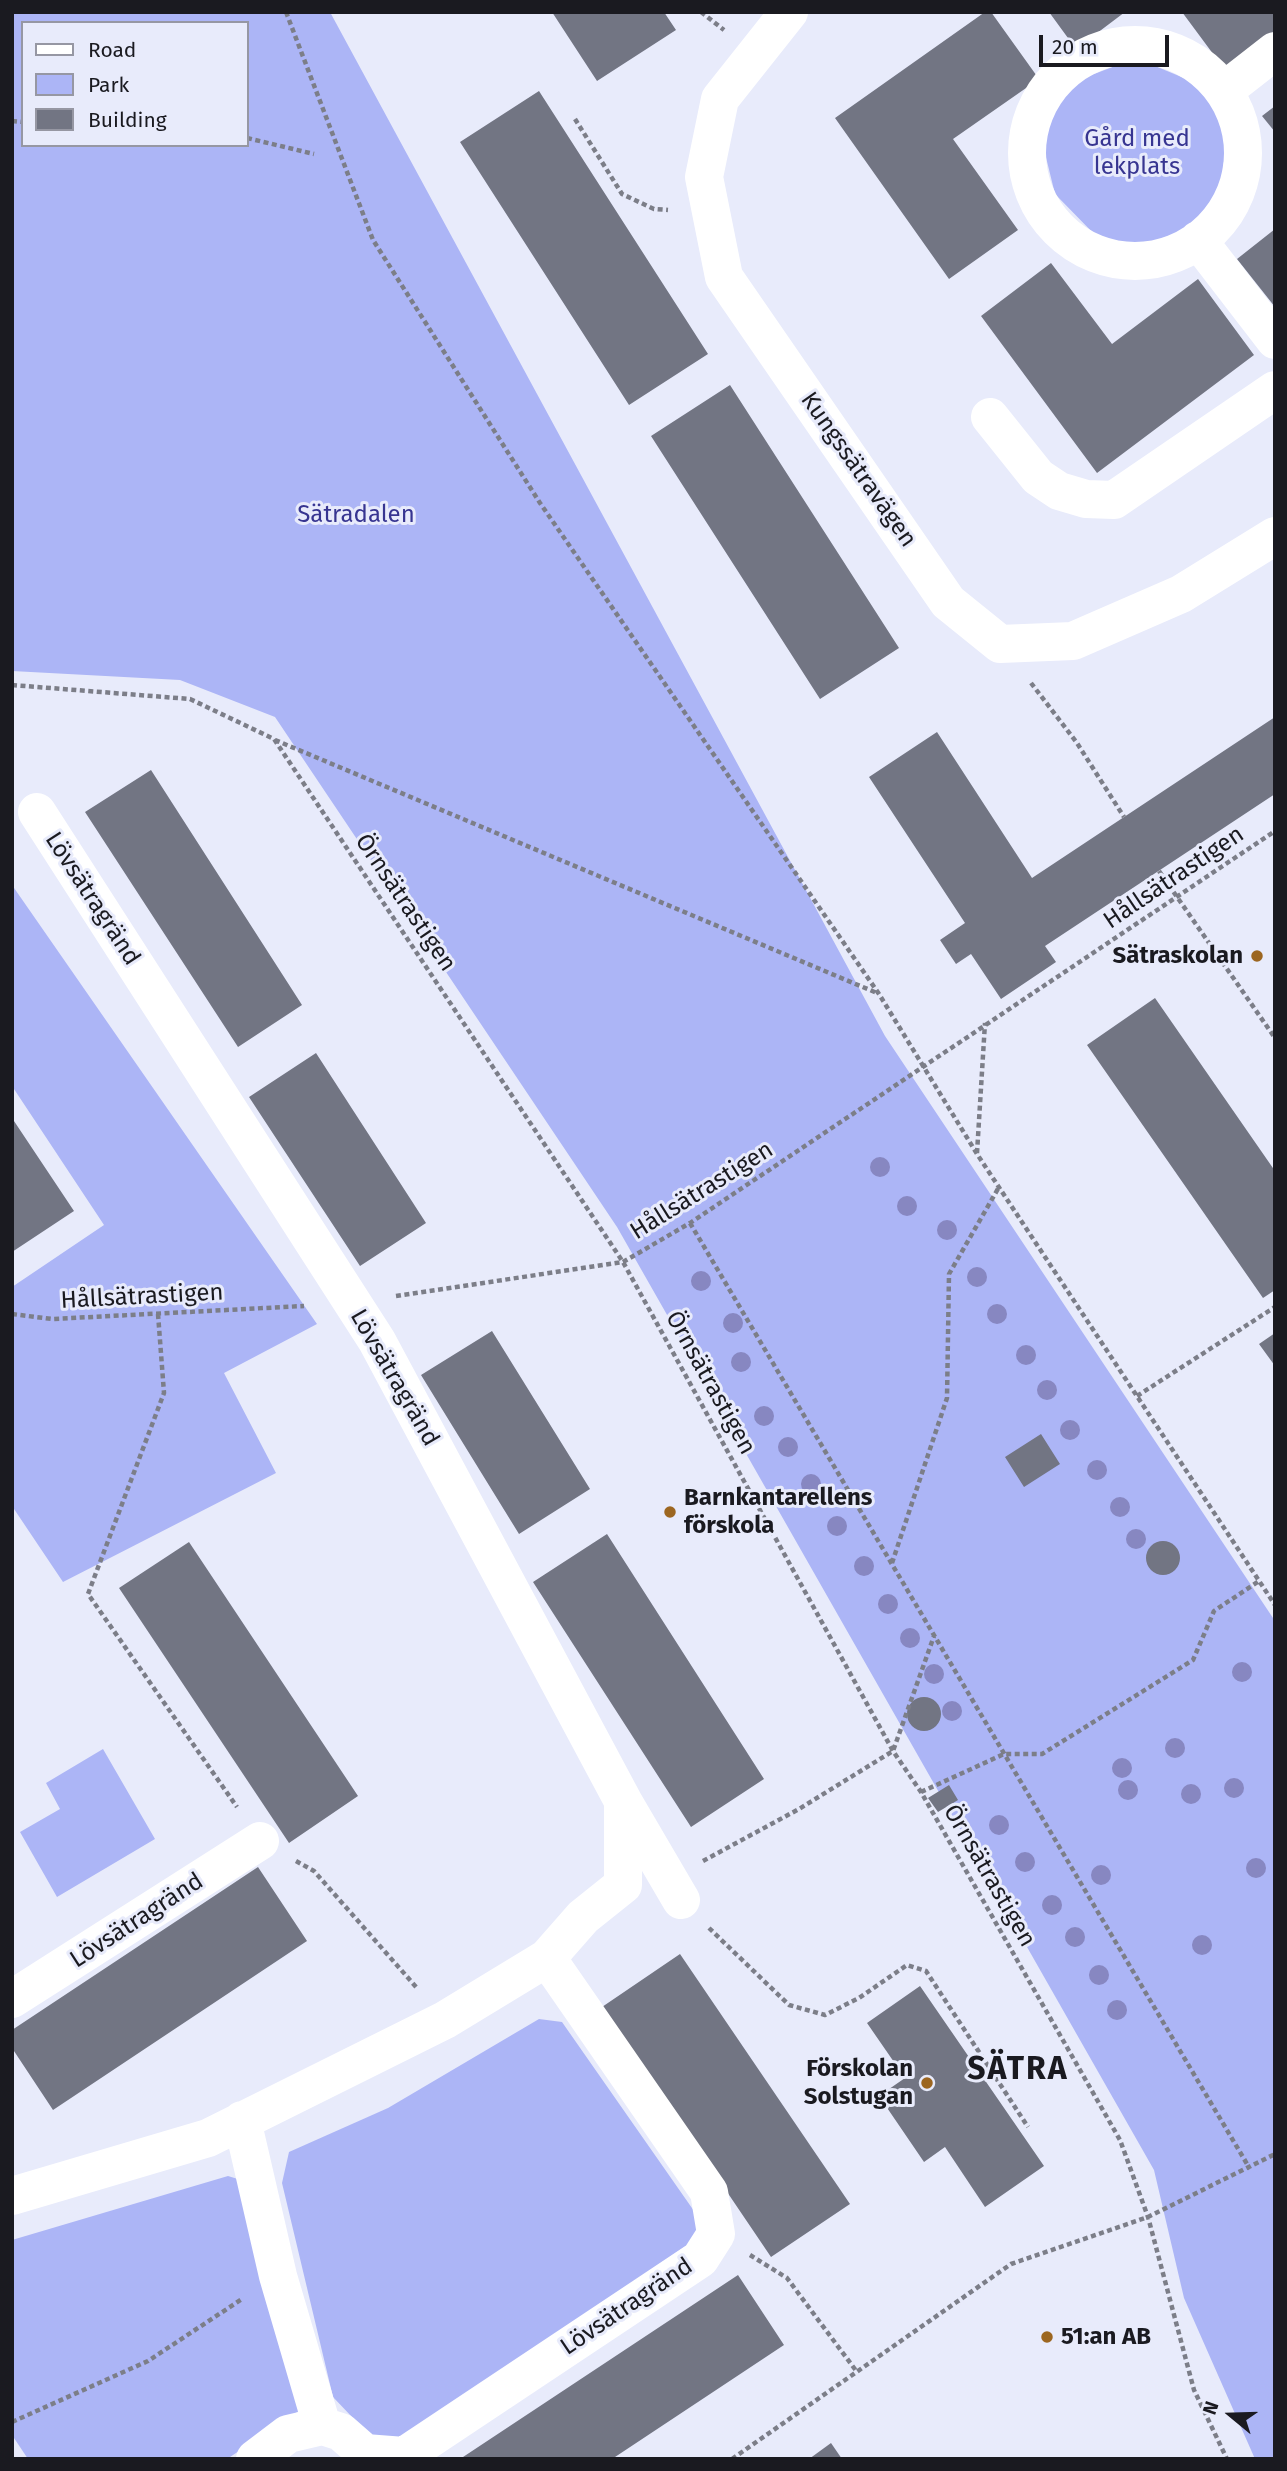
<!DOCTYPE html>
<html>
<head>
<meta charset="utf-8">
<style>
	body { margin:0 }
	#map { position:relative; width:1287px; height:2471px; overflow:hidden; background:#e8ebfb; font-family:"Fira Sans",sans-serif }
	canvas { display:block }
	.frame { position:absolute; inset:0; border:14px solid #1a1a20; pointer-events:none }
	.legend { position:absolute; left:21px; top:21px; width:228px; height:126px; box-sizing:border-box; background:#e8ebfb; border:2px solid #9697a3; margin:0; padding:9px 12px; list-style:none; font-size:21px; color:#1a1a20 }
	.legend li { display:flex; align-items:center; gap:14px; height:35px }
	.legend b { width:35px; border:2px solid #9697a3 }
	.north { position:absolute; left:1196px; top:2380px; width:70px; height:70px; -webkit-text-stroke:5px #e8ebfb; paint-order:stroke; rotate:289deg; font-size:19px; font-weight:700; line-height:28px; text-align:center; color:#1a1a20 }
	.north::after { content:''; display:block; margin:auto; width:24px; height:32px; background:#1a1a20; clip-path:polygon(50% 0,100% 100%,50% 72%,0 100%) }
	.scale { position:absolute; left:1039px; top:35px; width:130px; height:32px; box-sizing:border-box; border:4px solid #1a1a20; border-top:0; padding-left:9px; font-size:21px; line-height:24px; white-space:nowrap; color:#1a1a20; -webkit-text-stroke:5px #e8ebfb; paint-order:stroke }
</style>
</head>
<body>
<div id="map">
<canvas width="1287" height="2471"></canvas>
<div class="frame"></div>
<ul class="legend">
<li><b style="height:9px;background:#fff"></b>Road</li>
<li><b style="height:19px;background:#acb5f6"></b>Park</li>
<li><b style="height:19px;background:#727583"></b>Building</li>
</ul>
<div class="north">N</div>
<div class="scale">20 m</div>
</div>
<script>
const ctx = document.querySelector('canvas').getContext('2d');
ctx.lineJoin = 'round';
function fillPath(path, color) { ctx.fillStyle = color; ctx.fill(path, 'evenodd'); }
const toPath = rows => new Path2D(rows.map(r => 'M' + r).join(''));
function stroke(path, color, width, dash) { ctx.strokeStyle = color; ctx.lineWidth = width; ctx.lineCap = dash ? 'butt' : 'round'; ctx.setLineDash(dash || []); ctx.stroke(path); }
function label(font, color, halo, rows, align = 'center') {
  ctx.font = font + ' "Fira Sans",sans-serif'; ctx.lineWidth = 6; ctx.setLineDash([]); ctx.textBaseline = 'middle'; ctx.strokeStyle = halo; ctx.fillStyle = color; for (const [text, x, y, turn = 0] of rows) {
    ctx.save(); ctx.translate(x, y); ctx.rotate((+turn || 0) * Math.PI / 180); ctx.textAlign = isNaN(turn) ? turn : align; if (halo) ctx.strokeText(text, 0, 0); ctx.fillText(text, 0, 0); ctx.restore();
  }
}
const green = toPath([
	[12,12,330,12,885,1036,1275,1621,1275,2459,1255,2459,1184,2298,1154,2170,617,1227,275,717,180,680,12,671],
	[23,23,247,23,247,145,23,145],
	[1136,58,1203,86,1228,136,1217,206,1155,248,1097,237,1055,194,1041,137,1068,84],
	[12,885,317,1324,224,1373,276,1473,63,1582,12,1506,12,1287,104,1225,12,1086],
	[103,1749,155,1839,57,1897,20,1832,60,1809,46,1783],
	[539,2019,562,2022,708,2231,394,2444,371,2437,333,2397,282,2183,289,2152,388,2108],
	[228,2176,254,2184,305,2407,227,2459,28,2459,12,2435,12,2240]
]);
const building = toPath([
	[552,12,664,12,676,30,597,81],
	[985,12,991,12,1039,79,953,139,1018,230,949,279,835,118],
	[1049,12,1125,12,1076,49],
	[1182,12,1275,12,1275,33,1225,70],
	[539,91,708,354,629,405,460,142],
	[1275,106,1275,132,1262,116],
	[1275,229,1275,307,1237,259],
	[1051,263,1112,344,1198,279,1254,355,1097,473,981,316],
	[730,385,899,648,820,699,651,436],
	[1275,717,1275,794,1045,946,1056,962,1001,999,971,954,956,964,940,940,965,923,869,777,937,732,1032,878],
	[151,770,302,1005,238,1047,85,812],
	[1155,998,1275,1171,1275,1290,1263,1298,1087,1045],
	[316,1053,426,1223,360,1266,249,1097],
	[12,1118,74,1211,12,1252],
	[492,1331,590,1489,519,1534,421,1375],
	[1275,1333,1275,1366,1259,1344],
	[1041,1434,1060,1464,1024,1487,1005,1457],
	[607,1534,764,1779,691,1827,533,1582],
	'1146 1558a17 17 0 1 1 34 0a17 17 0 1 1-34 0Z',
	[189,1542,358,1796,289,1843,119,1588],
	'907 1714a17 17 0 1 1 34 0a17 17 0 1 1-34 0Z',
	[949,1785,958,1800,938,1812,928,1798],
	[258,1867,307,1941,53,2110,12,2048,12,2030],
	[680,1954,850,2204,771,2257,602,2007],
	[920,1986,1044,2166,985,2207,945,2147,924,2162,879,2096,905,2078,867,2023],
	[738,2275,784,2345,612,2459,460,2459],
	[831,2443,842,2459,809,2459]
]);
const path = toPath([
	[286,12,373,240,540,503,879,994,977,1154,1275,1605],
	[701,12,724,30],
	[575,119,622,194,654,209,668,210],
	[12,121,23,122],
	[247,138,314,154],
	[1031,683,1077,743,1124,817],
	[12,685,190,699,274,739,623,1262,893,1751,921,1792,1120,2140,1148,2217,1194,2390,1227,2459],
	[275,740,877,993],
	[1159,871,1275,1038],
	[977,1153,985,1023],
	[690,1223,1250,2169],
	[396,1296,623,1262,690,1223,1275,831],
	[12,1314,52,1319,304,1306],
	[158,1314,164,1393,88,1594,237,1807],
	[1137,1396,1275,1307],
	[892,1563,947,1398,949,1274,999,1187],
	[921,1792,1004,1754,1042,1754,1193,1660,1214,1611,1259,1581],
	[296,1861,314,1871,417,1988],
	[703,1861,799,1809,893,1751,934,1636],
	[709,1928,789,2005,825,2015,859,1998,907,1965,926,1971,1028,2127],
	[750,2255,787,2278,857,2372],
	[12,2422,148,2361,242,2299],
	[732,2459,1011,2264,1148,2217,1275,2154]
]);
const minor = toPath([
	[789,12,720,99,704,177,724,277,948,602,1000,644,1073,641,1181,594,1275,536],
	'1027 153a108 108 0 1 1 216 0a108 108 0 1 1-216 0Z',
	[1225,90,1275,51],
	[1198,240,1275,340],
	[990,417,1038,477,1059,491,1086,499,1114,500,1275,390],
	[623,1801,681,1900],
	[12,1999,260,1841],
	[242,2120,278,2276,322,2426],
	[12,2196,208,2138,445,2020,547,1958,583,1917,623,1885,623,1801,377,1341,37,812],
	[255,2459,288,2434,322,2426,341,2432,365,2453,404,2456,700,2259,716,2234,709,2192,547,1958]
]);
const trees = [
	[880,1167],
	[907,1206],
	[947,1230],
	[977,1277],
	[701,1281],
	[997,1314],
	[733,1323],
	[1026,1355],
	[741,1362],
	[1047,1390],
	[764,1416],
	[1070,1430],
	[788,1447],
	[1097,1470],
	[811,1484],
	[1120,1507],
	[837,1526],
	[1136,1539],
	[864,1566],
	[888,1604],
	[910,1638],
	[1242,1672],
	[934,1674],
	[952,1711],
	[1175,1748],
	[1122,1768],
	[1234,1788],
	[1128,1790],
	[1191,1794],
	[999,1825],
	[1025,1862],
	[1256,1868],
	[1101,1875],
	[1052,1905],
	[1075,1937],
	[1202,1945],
	[1099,1975],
	[1117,2010]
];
const markers = [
	[1257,956,7,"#9c6620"],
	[670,1512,7,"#9c6620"],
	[927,2083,7,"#9c6620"],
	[1047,2337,7,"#9c6620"]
];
const parkNames = [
	["Gård med",1137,139],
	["lekplats",1137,167],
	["Sätradalen",356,515]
];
const streetNames = [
	["Kungssätravägen",858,470,55],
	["Hållsätrastigen",1174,878,-34],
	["Lövsätragränd",92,899,57],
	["Örnsätrastigen",405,903,56],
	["Hållsätrastigen",702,1191,-32],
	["Hållsätrastigen",142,1297,-3],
	["Lövsätragränd",394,1378,60],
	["Örnsätrastigen",710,1383,61],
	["Örnsätrastigen",989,1876,60],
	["Lövsätragränd",137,1921,-33],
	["Lövsätragränd",627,2307,-34]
];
const poiNames = [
	["Sätraskolan",1243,956],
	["Barnkantarellens",684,1498,"left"],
	["förskola",684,1526,"left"],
	["Förskolan",913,2069],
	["Solstugan",913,2097],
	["51:an AB",1061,2337,"left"]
];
const districtNames = [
	["SÄTRA",1018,2070]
];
fillPath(green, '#acb5f6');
fillPath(building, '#727583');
stroke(path, '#7c7e88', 4.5, [5, 3.5]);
stroke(minor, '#fff', 38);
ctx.fillStyle = '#8787c1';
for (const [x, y] of trees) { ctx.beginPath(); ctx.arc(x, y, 10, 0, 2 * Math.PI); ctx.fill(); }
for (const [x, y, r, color] of markers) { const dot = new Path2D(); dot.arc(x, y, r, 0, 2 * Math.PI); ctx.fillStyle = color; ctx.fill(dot); stroke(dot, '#e8ebfb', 2.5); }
label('24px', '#373591', '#e8ebfb', parkNames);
label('24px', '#1a1a20', '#e8ebfb', streetNames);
label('bold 24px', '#1a1a20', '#e8ebfb', poiNames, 'right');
ctx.letterSpacing = '2px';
label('bold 32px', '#1a1a20', '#e8ebfb', districtNames);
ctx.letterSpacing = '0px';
</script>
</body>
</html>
